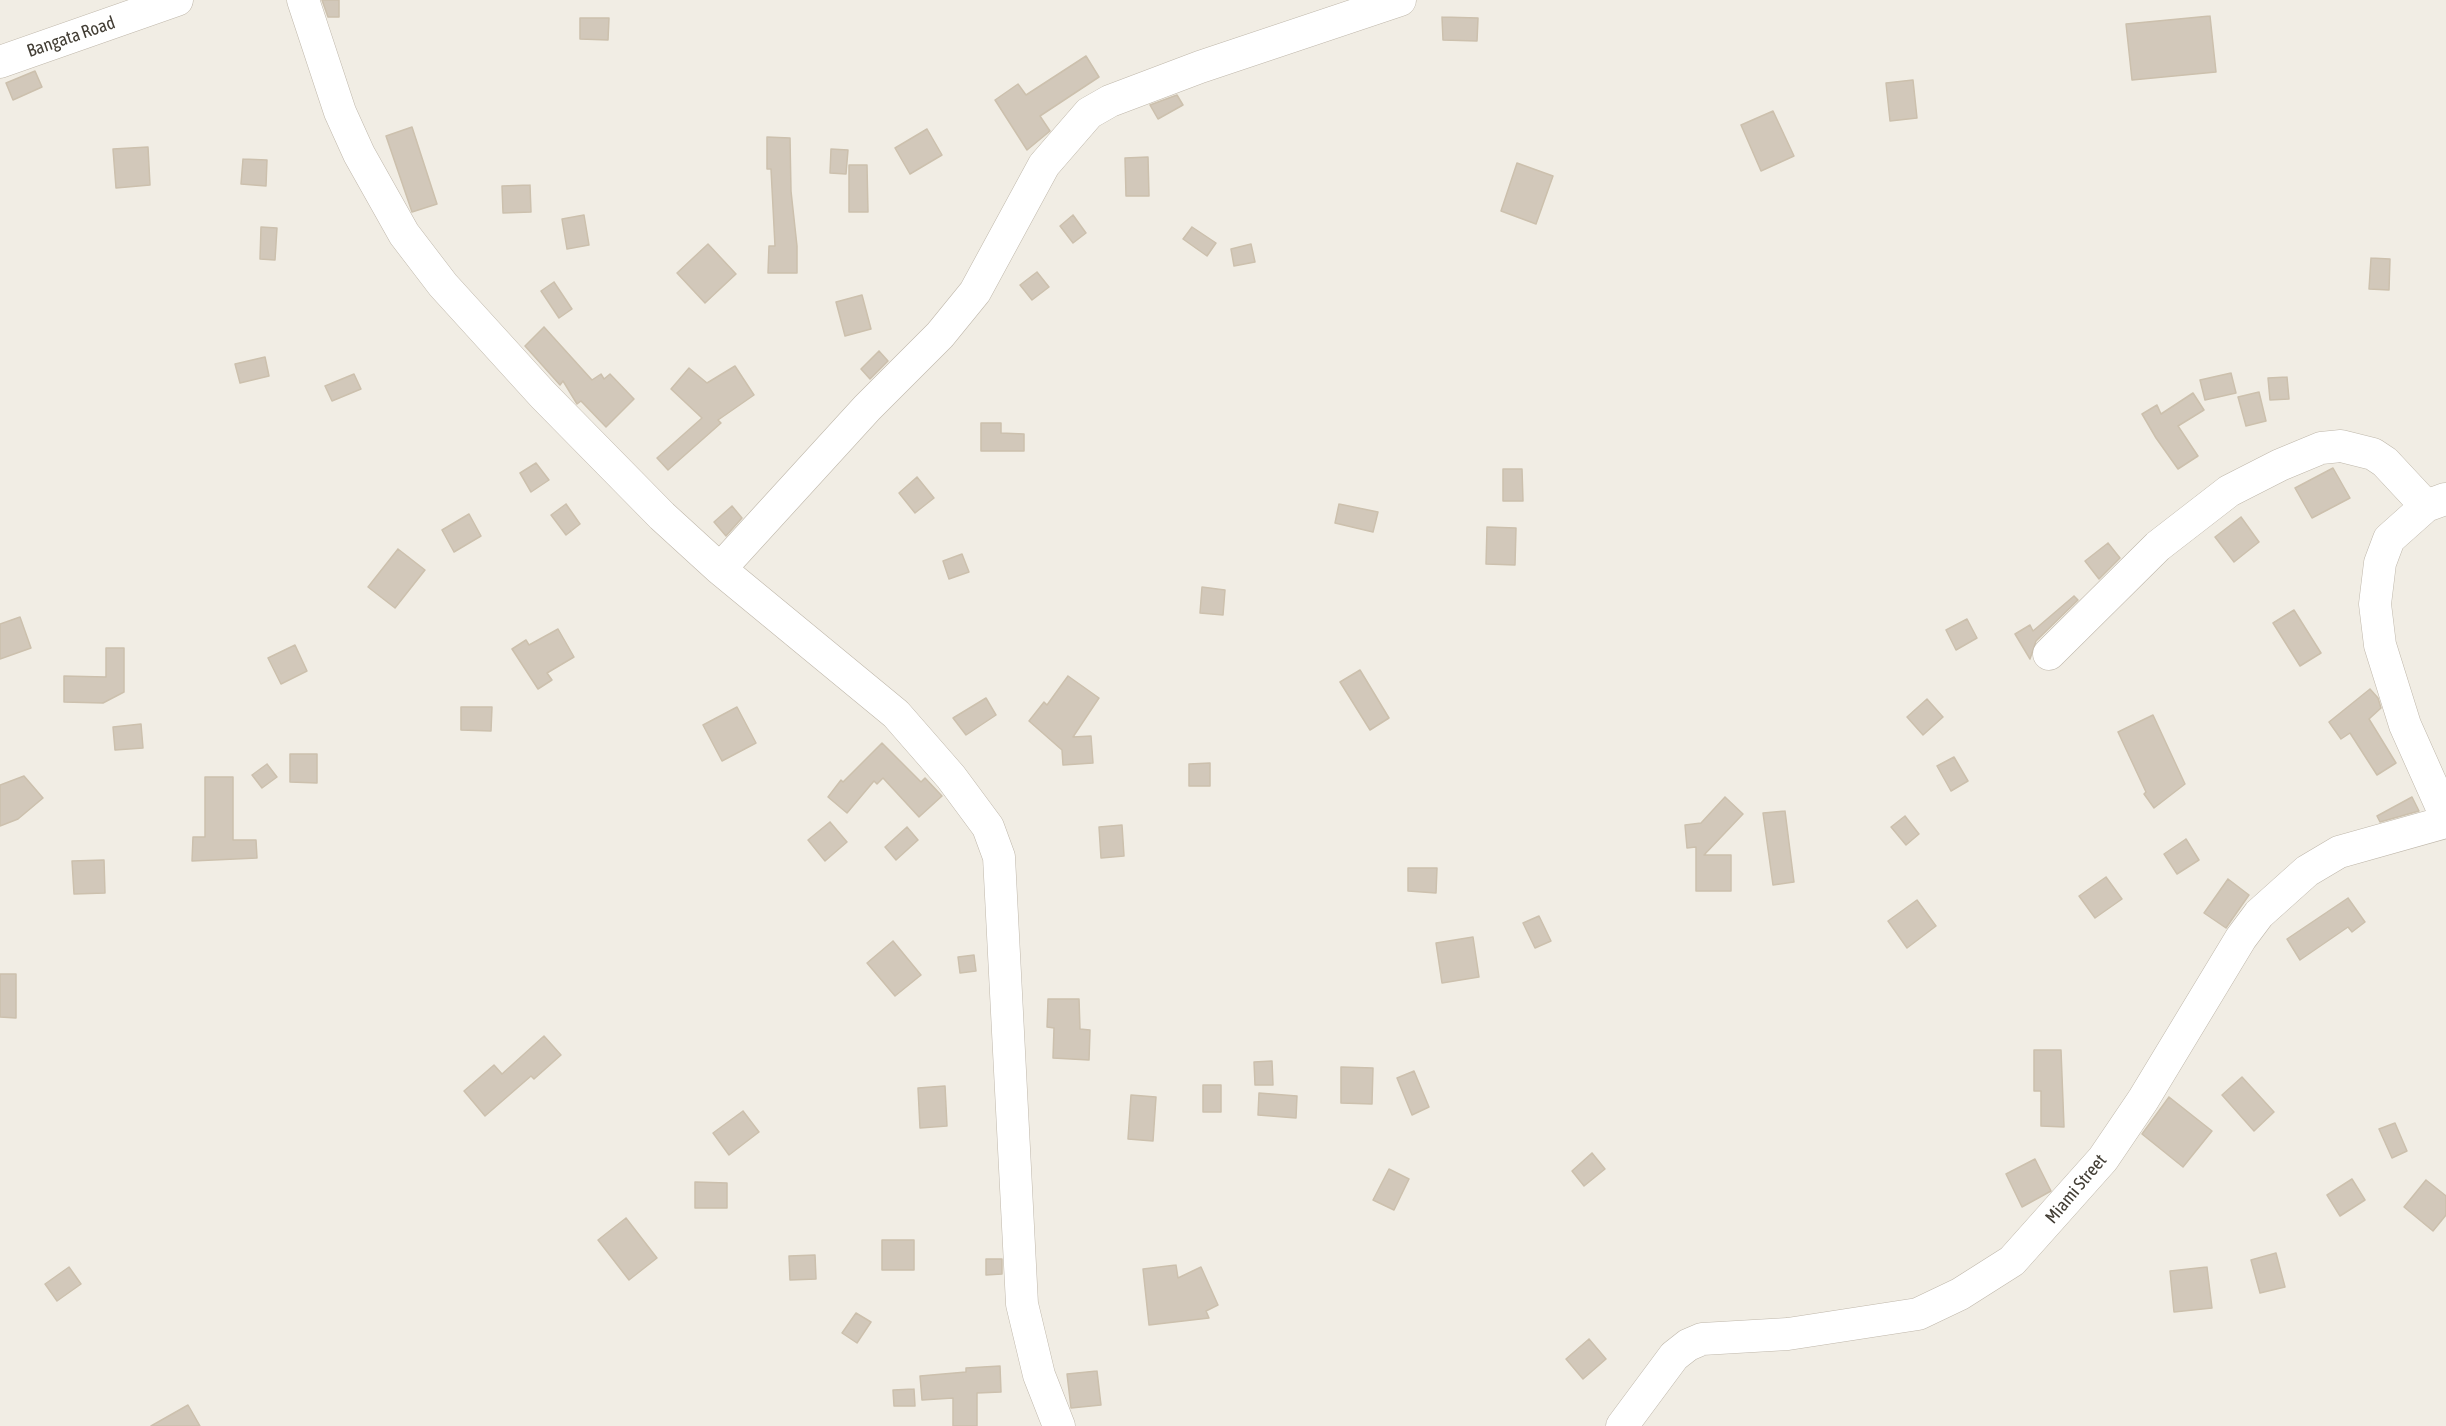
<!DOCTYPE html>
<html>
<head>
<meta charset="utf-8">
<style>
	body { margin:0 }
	canvas { display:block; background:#f1ede4 }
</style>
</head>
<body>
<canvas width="2446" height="1426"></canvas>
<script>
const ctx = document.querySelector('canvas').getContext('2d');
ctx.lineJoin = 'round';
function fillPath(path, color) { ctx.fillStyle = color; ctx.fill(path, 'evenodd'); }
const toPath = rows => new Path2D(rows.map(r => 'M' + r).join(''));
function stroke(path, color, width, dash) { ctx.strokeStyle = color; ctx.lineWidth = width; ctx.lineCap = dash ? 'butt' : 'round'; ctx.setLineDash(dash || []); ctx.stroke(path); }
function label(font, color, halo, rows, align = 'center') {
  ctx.font = font + ' "Asap Condensed",sans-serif'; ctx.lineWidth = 5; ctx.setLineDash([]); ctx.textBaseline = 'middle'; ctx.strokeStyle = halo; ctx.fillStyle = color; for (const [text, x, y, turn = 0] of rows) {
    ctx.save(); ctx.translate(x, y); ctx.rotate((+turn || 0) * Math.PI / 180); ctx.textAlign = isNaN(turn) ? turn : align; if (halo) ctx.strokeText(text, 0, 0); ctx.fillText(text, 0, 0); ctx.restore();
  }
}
const building = toPath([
	[322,0,339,0,339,17,328,17,322,0],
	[2210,16,2216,72,2132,80,2126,24,2210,16],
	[1442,17,1478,18,1477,41,1443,40,1442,17],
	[580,18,609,18,608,40,580,39,580,18],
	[1086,56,1099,77,1040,116,1050,131,1027,150,995,100,1018,84,1026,95,1086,56],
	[35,71,42,87,13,100,6,83,35,71],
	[1913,80,1917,118,1890,121,1886,83,1913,80],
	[1177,95,1183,105,1158,119,1150,105,1177,95],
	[1773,111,1794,156,1761,171,1741,125,1773,111],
	[412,127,437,204,412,212,386,136,412,127],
	[927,129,942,155,910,174,895,148,927,129],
	[767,137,790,138,791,191,797,246,797,273,768,273,769,246,775,246,771,169,767,169,767,137],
	[148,147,150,185,116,188,113,149,148,147],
	[831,149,848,150,846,174,830,173,831,149],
	[1148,157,1149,196,1126,196,1125,158,1148,157],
	[243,159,267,160,266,186,241,184,243,159],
	[1517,163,1553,176,1536,224,1501,211,1517,163],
	[849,165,867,165,868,212,849,212,849,165],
	[530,185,531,212,503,213,502,186,530,185],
	[584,215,589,245,567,249,562,219,584,215],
	[1073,215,1086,233,1073,243,1060,226,1073,215],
	[261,227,277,228,275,260,260,259,261,227],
	[1192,227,1216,243,1207,256,1183,239,1192,227],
	[708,244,736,274,705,303,677,273,708,244],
	[1251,244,1255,262,1234,266,1231,249,1251,244],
	[2371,258,2390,259,2389,290,2369,289,2371,258],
	[1037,272,1049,287,1032,300,1020,285,1037,272],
	[554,282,572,309,559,318,541,291,554,282],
	[862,295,871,329,845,336,836,302,862,295],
	[544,327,592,380,601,374,604,379,610,374,634,399,606,427,581,401,577,404,563,381,560,385,525,346,544,327],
	[879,351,888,361,870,379,861,369,879,351],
	[265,357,269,376,240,383,235,364,265,357],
	[735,366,754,395,718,420,721,423,668,470,657,458,702,418,671,389,689,368,707,383,735,366],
	[2231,373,2236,393,2205,400,2200,380,2231,373],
	[354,374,361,389,332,401,325,386,354,374],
	[2287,377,2289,399,2270,400,2268,378,2287,377],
	[2259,392,2266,421,2246,426,2238,397,2259,392],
	[2193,393,2204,410,2178,426,2198,456,2178,469,2156,438,2142,414,2157,405,2161,414,2193,393],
	[981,423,1001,423,1001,433,1024,434,1024,451,981,451,981,423],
	[536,463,549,480,531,492,520,473,536,463],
	[2333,468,2350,498,2312,518,2295,488,2333,468],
	[1503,469,1522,469,1523,501,1503,501,1503,469],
	[917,477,934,498,915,513,899,493,917,477],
	[566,504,580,524,566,535,551,515,566,504],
	[1339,504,1378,512,1373,532,1335,523,1339,504],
	[732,506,742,518,726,536,714,522,732,506],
	[469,514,481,536,454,552,442,530,469,514],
	[2241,517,2259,542,2234,562,2215,537,2241,517],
	[1487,527,1516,528,1515,565,1486,564,1487,527],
	[2108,543,2120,558,2099,579,2085,561,2108,543],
	[398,549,425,570,395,608,368,587,398,549],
	[962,554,969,572,949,579,943,561,962,554],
	[1202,587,1225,590,1223,615,1200,613,1202,587],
	[2074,596,2078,600,2036,641,2030,659,2015,634,2030,625,2033,631,2074,596],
	[2294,610,2321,653,2300,666,2273,623,2294,610],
	[20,617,31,648,0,659,0,624,20,617],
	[1967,619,1977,638,1956,650,1946,630,1967,619],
	[558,629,574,657,547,673,552,680,538,689,512,649,526,640,529,645,558,629],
	[295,645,307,671,281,684,268,658,295,645],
	[106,648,124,648,124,692,103,703,64,702,64,676,106,677,106,648],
	[1360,670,1389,718,1370,730,1340,682,1360,670],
	[1068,676,1099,698,1073,737,1091,736,1093,763,1063,765,1062,750,1029,721,1044,702,1047,705,1068,676],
	[2370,689,2378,698,2381,708,2369,719,2396,763,2377,775,2350,733,2341,739,2329,722,2370,689],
	[986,698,996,715,966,735,953,718,986,698],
	[1927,699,1943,717,1923,735,1907,717,1927,699],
	[461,707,492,707,491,731,461,730,461,707],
	[737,707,756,743,722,761,703,725,737,707],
	[2153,715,2185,784,2154,808,2144,794,2146,792,2118,732,2153,715],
	[141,724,143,748,115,750,113,727,141,724],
	[882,743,921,782,925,778,942,796,919,817,883,778,877,784,874,781,847,813,828,797,841,780,843,782,882,743],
	[290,754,317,754,317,783,290,782,290,754],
	[1954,757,1968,781,1951,791,1937,766,1954,757],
	[1210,763,1210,786,1189,786,1189,764,1210,763],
	[267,764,277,777,262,788,252,775,267,764],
	[24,776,43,798,18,819,0,826,0,785,24,776],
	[205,777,233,777,233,840,256,840,257,858,192,861,193,837,205,837,205,777],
	[1725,797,1743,814,1704,855,1731,855,1731,891,1696,891,1696,847,1687,848,1685,825,1701,823,1725,797],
	[2412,797,2419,811,2380,822,2377,816,2412,797],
	[1785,811,1794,882,1773,885,1763,813,1785,811],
	[1905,816,1919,834,1906,845,1891,827,1905,816],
	[830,822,847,842,825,861,808,840,830,822],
	[1122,825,1124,856,1101,858,1099,827,1122,825],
	[907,827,918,840,896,860,885,847,907,827],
	[2186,839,2199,860,2177,874,2164,854,2186,839],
	[104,860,105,893,74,894,72,861,104,860],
	[1408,868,1437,868,1436,893,1408,891,1408,868],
	[2106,877,2122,899,2095,918,2079,896,2106,877],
	[2228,879,2249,895,2226,928,2204,913,2228,879],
	[2348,898,2365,922,2352,932,2348,927,2300,960,2287,939,2348,898],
	[1917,900,1936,926,1907,948,1888,921,1917,900],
	[1539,916,1551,941,1535,948,1523,923,1539,916],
	[1473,937,1479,977,1442,983,1436,943,1473,937],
	[893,941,921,975,895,996,867,963,893,941],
	[974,955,976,971,960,973,958,957,974,955],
	[0,974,16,974,16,1018,0,1017,0,974],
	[1048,999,1079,999,1080,1029,1090,1030,1089,1060,1053,1058,1054,1028,1047,1027,1048,999],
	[544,1036,561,1055,534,1079,531,1076,485,1116,464,1091,494,1065,502,1074,544,1036],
	[2034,1050,2061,1050,2064,1127,2041,1126,2041,1091,2034,1091,2034,1050],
	[1272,1061,1273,1085,1255,1085,1254,1062,1272,1061],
	[1341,1067,1373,1068,1372,1104,1341,1103,1341,1067],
	[1414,1071,1429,1107,1412,1115,1397,1078,1414,1071],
	[2242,1077,2274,1112,2254,1131,2222,1095,2242,1077],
	[1203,1085,1221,1085,1221,1112,1203,1112,1203,1085],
	[945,1086,947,1126,920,1128,918,1088,945,1086],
	[1259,1093,1297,1096,1296,1118,1258,1115,1259,1093],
	[1131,1095,1156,1097,1153,1141,1128,1139,1131,1095],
	[2169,1097,2212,1131,2183,1167,2142,1134,2169,1097],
	[743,1111,759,1132,729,1155,713,1133,743,1111],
	[2395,1123,2407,1151,2392,1158,2379,1129,2395,1123],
	[1592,1153,1605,1169,1584,1186,1572,1171,1592,1153],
	[2035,1159,2051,1191,2022,1207,2006,1174,2035,1159],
	[1389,1169,1409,1179,1394,1210,1373,1200,1389,1169],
	[2352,1179,2365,1200,2340,1216,2327,1195,2352,1179],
	[2426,1180,2446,1196,2446,1215,2433,1231,2404,1207,2426,1180],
	[695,1182,727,1183,727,1208,695,1208,695,1182],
	[626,1218,657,1258,629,1280,598,1240,626,1218],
	[882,1240,914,1240,914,1270,882,1270,882,1240],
	[2276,1253,2285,1287,2260,1293,2251,1260,2276,1253],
	[815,1255,816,1279,790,1280,789,1256,815,1255],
	[986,1259,1002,1259,1002,1274,986,1275,986,1259],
	[1176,1265,1178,1278,1201,1267,1218,1305,1206,1311,1209,1318,1149,1325,1143,1269,1176,1265],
	[69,1267,81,1284,57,1301,45,1284,69,1267],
	[2207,1267,2212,1308,2174,1312,2170,1271,2207,1267],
	[856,1313,871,1322,857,1343,842,1333,856,1313],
	[1589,1339,1606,1359,1583,1379,1566,1359,1589,1339],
	[1000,1366,1001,1392,977,1393,977,1426,953,1426,953,1398,922,1400,920,1376,966,1372,966,1368,1000,1366],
	[1097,1371,1101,1405,1071,1408,1067,1374,1097,1371],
	[914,1389,915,1406,894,1406,893,1390,914,1389],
	[188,1405,200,1426,151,1426,188,1405]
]);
const minor = toPath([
	[303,0,340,112,359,154,404,234,443,285,543,395,662,516,720,569,896,714,951,777,988,827,999,857,1022,1304,1039,1375,1059,1426],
	[0,62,177,0],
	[2445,499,2426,506,2389,539,2380,563,2375,604,2380,645,2405,725,2446,817],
	[720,569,867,408,940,335,975,292,1044,165,1089,113,1110,101,1200,67,1400,0],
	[2049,654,2158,546,2229,491,2280,465,2321,448,2341,446,2373,454,2385,462,2426,506],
	[1622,1426,1674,1356,1688,1345,1702,1339,1788,1334,1918,1314,1960,1294,2012,1261,2103,1159,2143,1100,2241,938,2259,914,2307,871,2339,852,2446,822]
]);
const streetNames = [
	["Bangata Road",71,37,-19],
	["Miami Street",2076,1189,-50]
];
fillPath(building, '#d2c8ba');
stroke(building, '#ccc0ad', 1.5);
stroke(minor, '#bfb7aa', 33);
stroke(minor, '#fff', 32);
label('18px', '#423d34', '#fff', streetNames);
</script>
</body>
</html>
